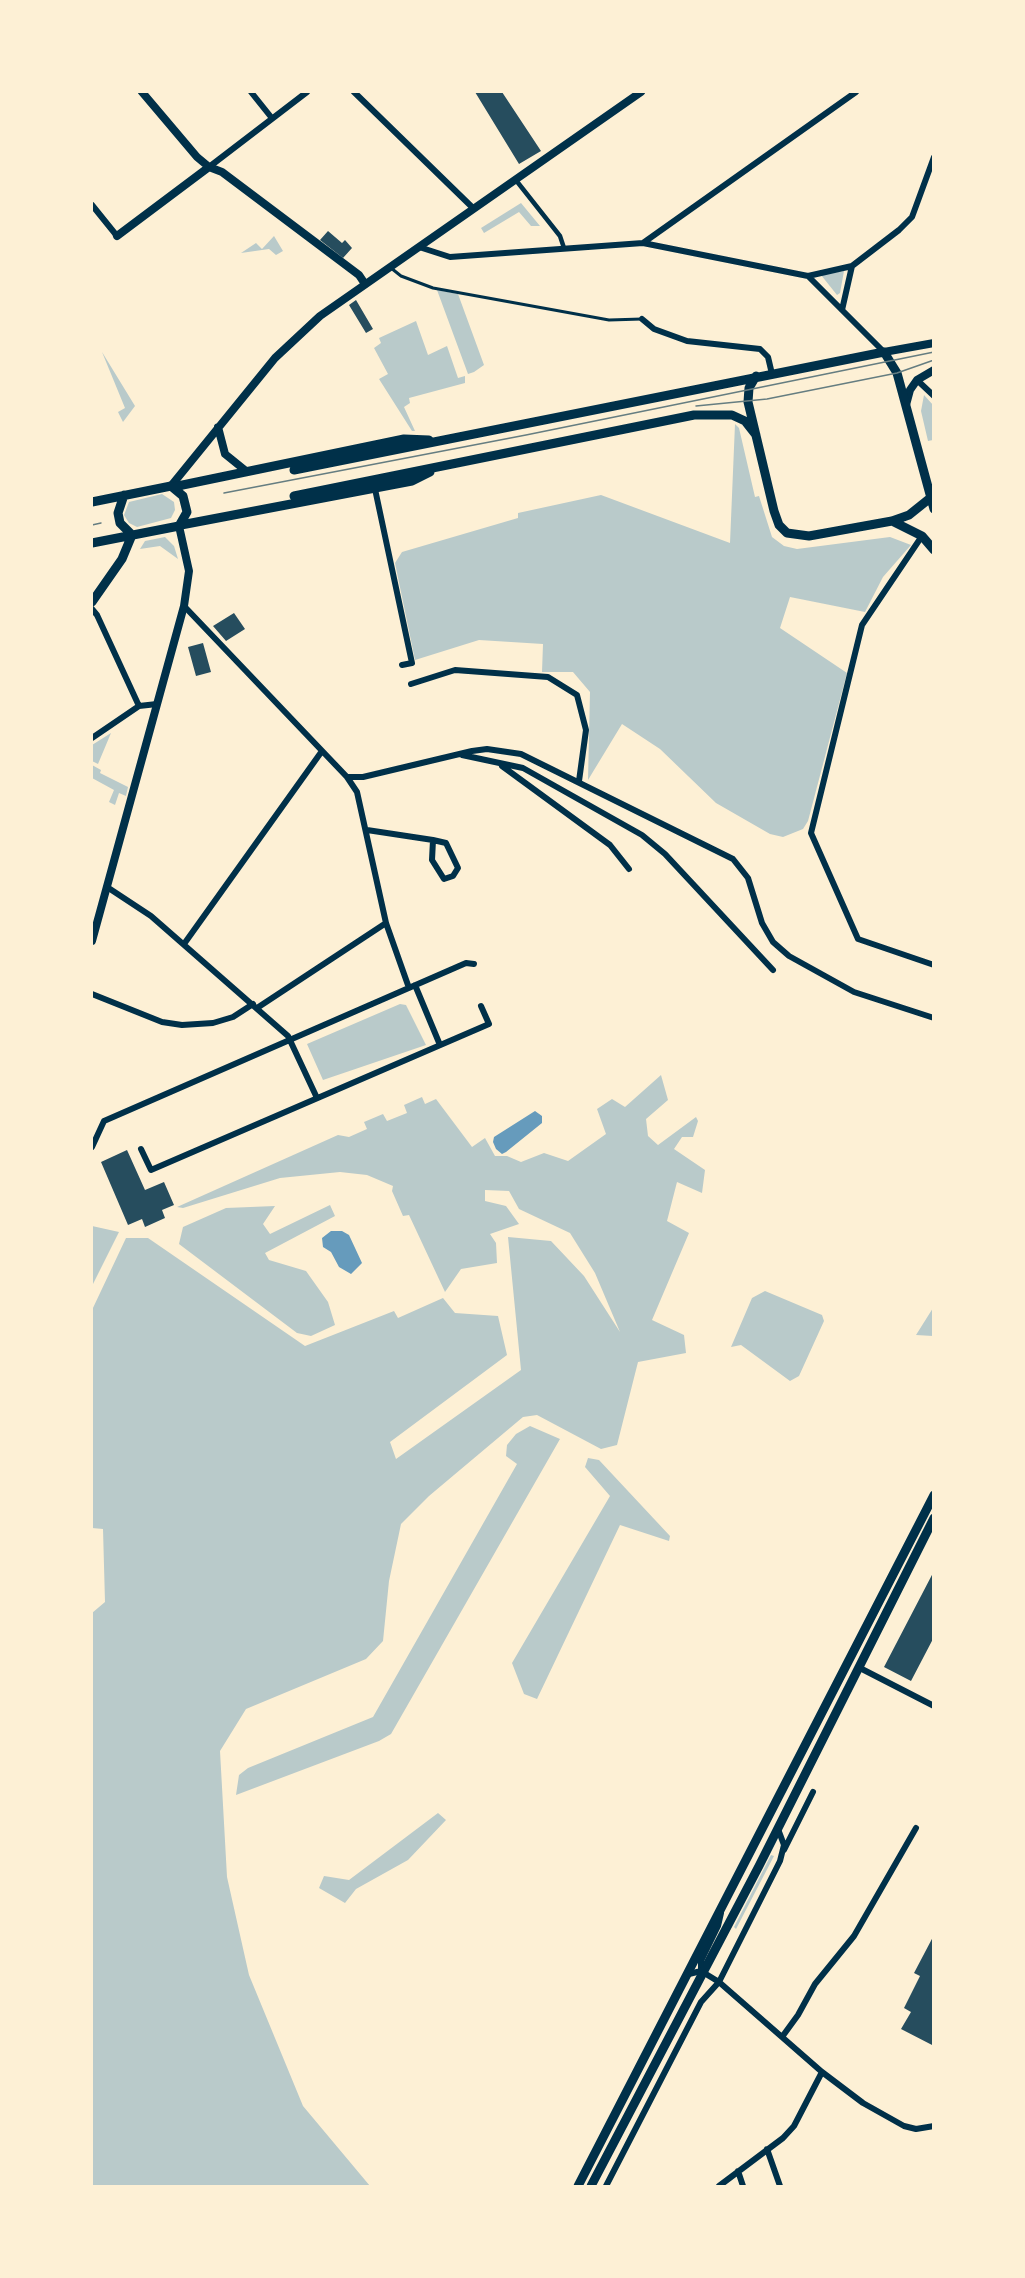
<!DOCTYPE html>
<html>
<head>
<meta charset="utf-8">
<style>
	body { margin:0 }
	#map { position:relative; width:1025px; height:2278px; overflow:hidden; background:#fdf0d5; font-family:"IBM Plex Serif",serif }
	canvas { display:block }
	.frame { position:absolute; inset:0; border:93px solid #fdf0d5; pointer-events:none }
</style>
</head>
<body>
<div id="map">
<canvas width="1025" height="2278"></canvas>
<div class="frame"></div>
</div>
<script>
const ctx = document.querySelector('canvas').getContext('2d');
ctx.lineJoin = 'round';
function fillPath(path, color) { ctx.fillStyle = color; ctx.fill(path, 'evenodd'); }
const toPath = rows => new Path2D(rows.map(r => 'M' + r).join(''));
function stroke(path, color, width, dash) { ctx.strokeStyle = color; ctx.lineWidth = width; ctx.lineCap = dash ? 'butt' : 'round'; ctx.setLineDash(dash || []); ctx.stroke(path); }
const green = toPath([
	[521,203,540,226,531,226,519,212,484,233,481,228],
	[274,236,283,251,276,255,269,249,241,253,256,243,262,249],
	[844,271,840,293,837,295,821,275],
	[437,290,458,294,484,365,474,372,468,374],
	[416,321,428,355,447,346,458,378,465,376,465,383,409,398,410,403,404,407,415,431,412,431,379,379,388,374,374,348,381,343,379,338],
	[102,352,135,406,123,422,118,412,125,408],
	[924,395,933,405,933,440,928,441,921,411],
	[735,424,739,428,755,497,759,496,772,537,784,546,797,549,890,537,911,545,883,577,865,612,790,597,780,628,847,673,808,821,803,829,783,837,770,834,716,803,660,749,622,724,588,780,590,692,573,672,542,672,543,644,479,640,415,660,395,563,402,552,518,518,518,513,601,495,730,543],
	[162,494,174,502,175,510,171,518,137,527,129,523,124,515,129,502],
	[165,537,174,546,178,559,160,546,140,549,145,541],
	[111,733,98,764,92,761,92,745],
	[92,765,101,770,100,773,128,787,126,796,119,793,115,805,109,802,114,790,92,778],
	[400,1004,406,1005,426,1045,323,1080,307,1044],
	[661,1075,668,1100,646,1119,648,1136,658,1145,696,1117,698,1121,693,1137,682,1137,674,1149,705,1170,702,1193,677,1182,667,1221,689,1233,652,1320,684,1335,686,1353,638,1362,617,1445,601,1449,537,1415,523,1417,429,1496,401,1524,389,1581,383,1641,366,1659,246,1709,220,1751,227,1877,249,1975,303,2106,370,2186,92,2186,92,1613,105,1602,103,1529,92,1528,92,1310,126,1238,148,1238,305,1346,394,1311,398,1318,443,1298,455,1313,498,1316,507,1355,390,1442,396,1459,521,1370,508,1237,551,1241,584,1276,620,1332,595,1273,570,1233,519,1209,509,1191,485,1190,485,1201,506,1206,519,1224,490,1234,496,1243,497,1263,461,1269,445,1292,409,1215,403,1216,392,1191,393,1186,367,1175,340,1172,280,1178,183,1208,177,1207,338,1135,349,1137,367,1129,364,1122,383,1114,387,1121,407,1113,404,1105,422,1097,425,1104,436,1099,472,1147,485,1138,495,1156,507,1156,521,1162,544,1153,568,1161,606,1134,597,1109,612,1099,625,1107],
	[330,1205,335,1216,265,1253,269,1260,306,1271,328,1302,335,1325,311,1336,297,1333,179,1244,183,1227,226,1208,275,1206,263,1224,270,1234],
	[92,1226,119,1232,92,1286],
	[765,1291,822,1315,824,1321,799,1376,790,1381,741,1345,731,1347,752,1298],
	[933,1308,933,1336,916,1335],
	[530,1426,560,1439,391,1734,379,1741,236,1795,239,1775,248,1768,373,1717,517,1464,506,1456,507,1445,516,1434],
	[588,1458,599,1460,670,1536,669,1541,620,1525,537,1699,524,1694,512,1663,610,1496,585,1467],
	[438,1813,446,1820,408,1860,356,1889,345,1903,319,1888,324,1876,349,1880],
	[771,1855,774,1856,736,1929,734,1927]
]);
const water = toPath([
	[535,1111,542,1116,542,1123,506,1152,502,1154,496,1149,493,1142,494,1137],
	[331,1231,342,1231,349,1235,362,1263,351,1274,339,1267,331,1252,323,1247,322,1238]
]);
const building = toPath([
	[475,92,502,92,541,151,519,164],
	[328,231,342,243,345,240,352,248,343,258,320,240],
	[356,300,373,329,366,333,349,305],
	[234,613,245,629,226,641,213,626],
	[203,643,211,672,196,676,188,647],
	[127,1150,145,1190,164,1182,174,1205,162,1210,165,1218,145,1227,142,1219,128,1225,101,1162],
	[934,1571,934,1637,911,1681,884,1667],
	[934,1935,934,2046,901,2029,911,2012,904,2008,920,1976,914,1973]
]);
const service = toPath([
	[391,268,401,276,433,288,609,320,642,319]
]);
const pedestrian = toPath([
	[515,179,560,236,564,248]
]);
const minor = toPath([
	[251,92,271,117],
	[354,92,473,208],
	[209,167,307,92],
	[92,205,117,236],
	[643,243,856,92],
	[419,247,450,257,643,243,808,276,884,352],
	[808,276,852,266,899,230,912,217,934,157],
	[842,310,852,266],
	[642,319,654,329,687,341,760,349,768,357,772,374],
	[917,380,934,396],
	[375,489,412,663,402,665],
	[922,536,862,625,811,833,858,939,934,965],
	[184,606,347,777,357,792,386,923,409,988],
	[92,609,97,615,139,706],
	[411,684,455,670,548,677,577,695,586,730,579,781],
	[92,738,139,706,157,704],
	[462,755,523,768,642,835,665,854,773,970],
	[502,766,610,845,629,869],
	[347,777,363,777,472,751,487,749,521,754,733,859,748,878,762,923,773,942,789,956,854,992,934,1018],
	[367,830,433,840,446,843,458,868,453,876,444,879,432,860,433,840],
	[107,887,151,916,288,1036,317,1098],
	[184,944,322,751],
	[415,985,440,1045],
	[92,994,162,1022,182,1025,213,1023,233,1017,253,1004],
	[257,1008,386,923],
	[92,1147,104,1121,466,963,474,964],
	[141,1149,151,1170,489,1024,481,1006],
	[858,1667,934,1706],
	[784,1850,813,1792],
	[701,1971,701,1961,718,1926,721,1913],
	[689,1974,701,1971,719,1982,822,2072,863,2103,904,2126,916,2129,934,2126],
	[782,2037,798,2015,815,1984,854,1936,916,1828],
	[767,2149,780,2186],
	[738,2171,743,2186],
	[606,2186,701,2002,719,1982,780,1861,784,1845,778,1829],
	[719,2186,783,2138,794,2126,822,2072]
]);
const tertiary = toPath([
	[142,92,197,157,209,167,222,172,359,275,365,284],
	[117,236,209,167]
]);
const secondary = toPath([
	[884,352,934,343],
	[906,405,910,390,917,380,934,370],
	[218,427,225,454,246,471],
	[171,486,275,358,320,316,641,92],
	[92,941,184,606,189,571,179,526]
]);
const primary = toPath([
	[756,376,749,388,748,402,774,511,779,525,787,533,809,536,892,521,909,515,929,499],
	[294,470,884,352,897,373,934,509],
	[173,487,404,439,429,440],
	[124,495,118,513,120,523,132,535],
	[294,496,694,415,732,415,745,421,756,435],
	[92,502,171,486,183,496,187,512,179,526,92,543],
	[892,521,922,536,934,550],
	[181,525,412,481,430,472],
	[92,602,122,559,132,535],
	[578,2186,934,1495],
	[591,2186,759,1866,934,1518]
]);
const tram = toPath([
	[696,406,767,399,897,373,934,360],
	[224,493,526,435,934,352],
	[92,525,101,523]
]);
fillPath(green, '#b9caca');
fillPath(water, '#669bbc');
fillPath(building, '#264d5e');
stroke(service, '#003049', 3);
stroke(pedestrian, '#003049', 4.5);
stroke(minor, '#003049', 6);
stroke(tertiary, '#003049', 8);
stroke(secondary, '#003049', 8);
stroke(primary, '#003049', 9);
stroke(tram, '#657d81', 1.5);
</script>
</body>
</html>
